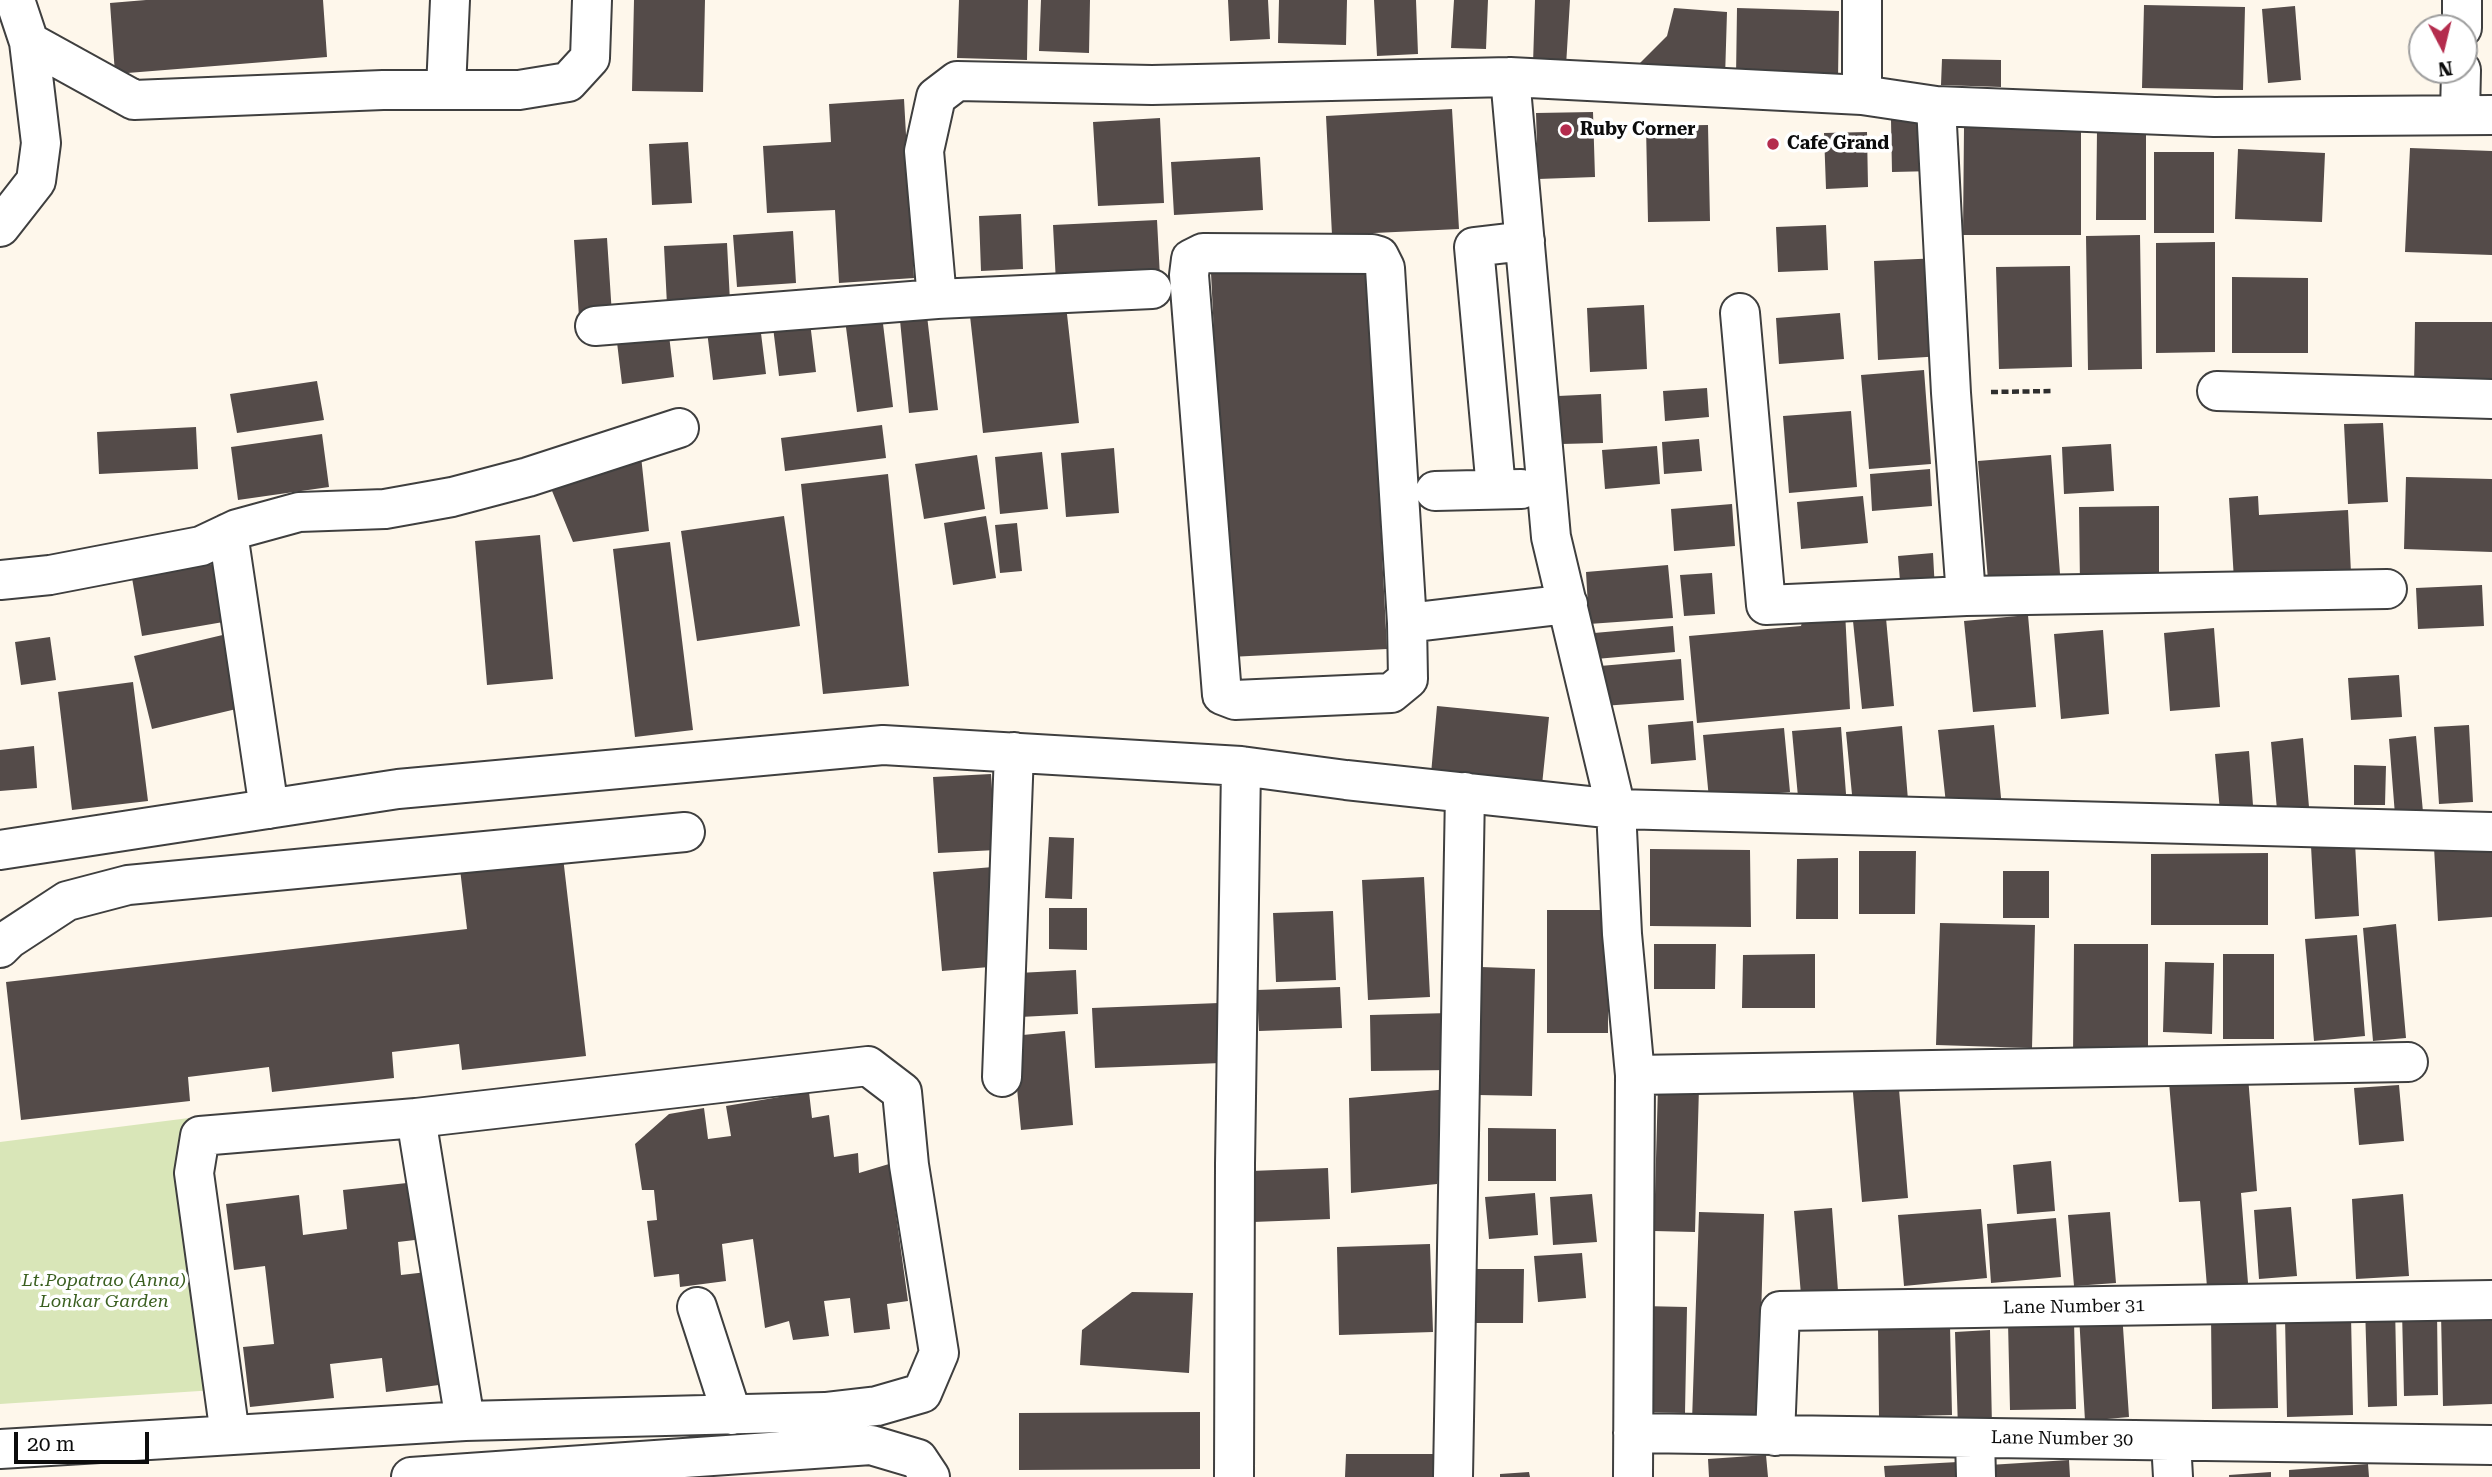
<!DOCTYPE html>
<html>
<head>
<meta charset="utf-8">
<style>
	body { margin:0 }
	#map { position:relative; width:2492px; height:1477px; overflow:hidden; background:#fef7eb; font-family:"Roboto Serif",serif }
	canvas { display:block }
	.north { position:absolute; left:2408px; top:14px; width:70px; height:70px; box-sizing:border-box; background:#fff; border:2px solid #9e9e9e; border-radius:50%; rotate:173deg; font-size:19px; font-weight:700; line-height:28px; text-align:center; color:#0c0c0c }
	.north::after { content:''; display:block; margin:auto; width:24px; height:32px; background:#b42c4d; clip-path:polygon(50% 0,100% 100%,50% 72%,0 100%) }
	.scale { position:absolute; left:14px; top:1432px; width:135px; height:32px; box-sizing:border-box; border:4px solid #0c0c0c; border-top:0; padding-left:9px; font-size:21px; line-height:24px; white-space:nowrap; color:#0c0c0c; -webkit-text-stroke:5px #fff; paint-order:stroke }
</style>
</head>
<body>
<div id="map">
<canvas width="2492" height="1477"></canvas>
<div class="north">N</div>
<div class="scale">20 m</div>
</div>
<script>
const ctx = document.querySelector('canvas').getContext('2d');
ctx.lineJoin = 'round';
function fillPath(path, color) { ctx.fillStyle = color; ctx.fill(path, 'evenodd'); }
const toPath = rows => new Path2D(rows.map(r => 'M' + r).join(''));
function stroke(path, color, width, dash) { ctx.strokeStyle = color; ctx.lineWidth = width; ctx.lineCap = dash ? 'butt' : 'round'; ctx.setLineDash(dash || []); ctx.stroke(path); }
function label(font, color, halo, rows, align = 'center') {
  ctx.font = font + ' "Roboto Serif",serif'; ctx.lineWidth = 7; ctx.setLineDash([]); ctx.textBaseline = 'middle'; ctx.strokeStyle = halo; ctx.fillStyle = color; for (const [text, x, y, turn = 0] of rows) {
    ctx.save(); ctx.translate(x, y); ctx.rotate((+turn || 0) * Math.PI / 180); ctx.textAlign = isNaN(turn) ? turn : align; if (halo) ctx.strokeText(text, 0, 0); ctx.fillText(text, 0, 0); ctx.restore();
  }
}
const green = toPath([
	[197,1117,215,1390,0,1404,0,1142]
]);
const building = toPath([
	[146,0,323,0,327,57,115,74,110,3],
	[634,0,705,0,703,92,632,91],
	[959,0,1028,0,1027,60,957,58],
	[1041,0,1090,0,1089,53,1039,51],
	[1228,0,1268,0,1270,39,1230,41],
	[1279,0,1347,0,1346,45,1278,43],
	[1374,0,1416,0,1418,54,1377,56],
	[1454,0,1488,0,1486,49,1451,48],
	[1535,0,1570,0,1566,66,1533,64],
	[2144,5,2245,7,2243,90,2142,88],
	[2295,6,2301,80,2268,83,2262,9],
	[1674,8,1727,12,1725,78,1627,76,1667,36],
	[1737,8,1839,11,1838,80,1736,77],
	[1942,59,2001,60,2001,87,1941,85],
	[904,99,914,278,839,283,835,210,767,213,763,146,831,142,829,104],
	[1452,109,1459,229,1332,235,1326,116],
	[1593,112,1595,177,1538,179,1536,113],
	[1160,118,1164,203,1098,206,1093,122],
	[1934,119,1935,171,1892,172,1891,120],
	[1708,125,1710,221,1648,222,1646,126],
	[1964,128,2081,128,2081,235,1963,235],
	[2097,130,2146,130,2146,220,2096,220],
	[1867,132,1868,187,1826,189,1824,133],
	[688,142,692,203,652,205,649,144],
	[2410,148,2492,151,2492,255,2405,252],
	[2238,149,2325,153,2322,222,2235,219],
	[2154,152,2214,152,2214,233,2154,233],
	[1260,157,1263,210,1174,215,1171,162],
	[1021,214,1023,269,981,271,979,216],
	[1157,220,1160,277,1056,283,1053,225],
	[1826,225,1828,270,1778,272,1776,227],
	[793,231,796,283,737,287,733,235],
	[2140,235,2142,369,2088,370,2086,236],
	[607,238,612,315,579,317,574,240],
	[2215,242,2215,352,2156,353,2156,243],
	[727,243,730,302,667,305,664,246],
	[1940,258,1943,356,1878,360,1874,261],
	[1367,265,1387,649,1230,657,1211,273],
	[2070,266,2072,367,1999,369,1996,267],
	[2232,277,2308,278,2308,353,2232,353],
	[1066,305,1079,423,983,433,970,316],
	[1644,305,1647,369,1590,372,1587,308],
	[881,307,893,407,857,412,844,312],
	[926,307,938,410,909,413,899,310],
	[1840,313,1844,359,1779,364,1776,318],
	[809,314,816,372,779,376,772,319],
	[759,317,766,374,713,380,706,323],
	[2415,322,2492,322,2492,386,2414,386],
	[668,327,674,377,622,384,616,334],
	[1924,370,1931,464,1869,469,1861,375],
	[317,381,324,420,237,433,230,394],
	[1707,388,1709,417,1665,421,1663,391],
	[1601,394,1603,443,1561,444,1558,396],
	[1851,411,1857,487,1789,493,1783,416],
	[2383,423,2388,502,2348,504,2344,424],
	[882,425,886,458,785,471,781,438],
	[196,427,198,469,99,474,97,432],
	[322,434,329,487,238,500,231,447],
	[1699,439,1702,471,1664,474,1662,442],
	[2111,444,2114,491,2064,494,2062,447],
	[1657,446,1660,484,1605,489,1602,450],
	[1114,448,1119,513,1066,517,1061,453],
	[1042,452,1048,509,1000,514,995,457],
	[977,455,985,509,924,519,915,464],
	[2051,455,2060,574,1988,580,1978,461],
	[641,456,649,531,573,542,550,486],
	[1930,469,1932,506,1872,511,1870,474],
	[888,474,909,686,823,694,801,484],
	[2406,477,2492,479,2492,552,2404,549],
	[1863,496,1868,543,1801,549,1797,502],
	[2258,496,2259,515,2348,510,2351,573,2234,580,2229,498],
	[1732,504,1735,546,1674,551,1671,509],
	[2159,506,2159,585,2080,585,2079,507],
	[784,516,800,626,697,641,681,531],
	[986,516,996,578,953,585,944,523],
	[1017,523,1022,571,1000,573,995,525],
	[540,535,553,679,487,685,475,541],
	[670,542,693,730,635,737,613,549],
	[1933,553,1935,591,1901,594,1898,556],
	[225,562,235,620,142,636,132,578],
	[1668,565,1673,618,1589,624,1586,572],
	[1712,573,1715,614,1684,616,1680,575],
	[2482,585,2484,626,2418,629,2416,588],
	[1806,608,1845,611,1850,709,1697,723,1689,636,1801,626],
	[2028,615,2036,707,1973,712,1964,621],
	[1886,618,1894,706,1862,709,1853,621],
	[1673,626,1675,652,1596,659,1594,633],
	[2214,628,2220,707,2170,711,2164,633],
	[2103,630,2109,714,2061,719,2054,634],
	[231,633,249,706,152,729,134,656],
	[50,637,56,680,21,685,15,642],
	[1681,659,1684,700,1603,706,1600,666],
	[2399,675,2402,717,2351,720,2348,678],
	[133,682,148,801,72,810,58,692],
	[1437,706,1549,717,1542,785,1431,774],
	[1693,721,1696,760,1651,764,1648,725],
	[1994,725,2002,808,1947,813,1938,730],
	[2469,725,2473,802,2439,804,2434,727],
	[1902,726,1908,800,1853,805,1846,732],
	[1841,727,1846,794,1798,797,1792,731],
	[1784,728,1790,792,1709,799,1703,735],
	[2416,736,2423,812,2395,815,2389,739],
	[2303,738,2309,807,2277,810,2271,742],
	[34,746,37,788,0,791,0,750],
	[2249,751,2254,819,2221,823,2215,754],
	[2354,765,2386,766,2385,805,2354,805],
	[991,774,996,850,938,853,933,777],
	[1049,837,1074,838,1072,899,1045,898],
	[2355,843,2359,916,2315,919,2311,846],
	[2492,843,2492,917,2438,921,2434,847],
	[1650,849,1750,850,1751,927,1650,926],
	[1859,851,1916,851,1915,914,1859,914],
	[2268,853,2268,925,2151,925,2151,854],
	[563,857,586,1056,462,1070,459,1044,392,1052,394,1078,272,1092,269,1067,188,1077,190,1101,21,1120,6,982,467,929,460,869],
	[1838,858,1838,919,1796,919,1797,859],
	[993,867,1001,966,942,971,933,872],
	[2003,871,2049,871,2049,918,2003,918],
	[1424,877,1430,997,1368,1000,1362,880],
	[1049,908,1087,908,1087,950,1049,949],
	[1547,910,1608,910,1608,1033,1547,1033],
	[1333,911,1336,980,1276,982,1273,913],
	[1940,923,2035,925,2032,1048,1936,1045],
	[2396,924,2406,1038,2373,1041,2363,928],
	[2357,935,2365,1036,2314,1041,2305,939],
	[1654,944,1716,944,1715,989,1654,989],
	[2074,944,2148,944,2148,1056,2073,1056],
	[1815,954,1815,1008,1742,1008,1743,955],
	[2223,954,2274,954,2274,1039,2223,1039],
	[2165,962,2214,963,2212,1034,2163,1032],
	[1481,967,1535,969,1532,1096,1478,1095],
	[1076,970,1078,1014,1020,1017,1018,973],
	[1340,987,1342,1028,1259,1031,1257,990],
	[1219,1003,1221,1063,1095,1068,1092,1008],
	[1450,1013,1451,1070,1371,1071,1370,1015],
	[1065,1031,1073,1125,1021,1130,1012,1036],
	[2248,1076,2257,1191,2241,1193,2248,1283,2207,1287,2200,1201,2179,1202,2169,1082],
	[1898,1077,1908,1198,1862,1202,1852,1081],
	[2399,1085,2404,1141,2359,1145,2354,1088],
	[1658,1086,1699,1087,1695,1232,1654,1231],
	[1449,1089,1448,1134,1437,1184,1351,1193,1349,1098],
	[809,1092,812,1118,829,1115,834,1157,858,1153,859,1173,889,1164,908,1301,887,1304,890,1329,854,1333,850,1298,824,1301,829,1336,793,1340,789,1321,765,1328,753,1239,722,1244,726,1281,680,1287,679,1274,654,1277,647,1221,657,1220,654,1190,642,1190,635,1144,669,1114,704,1108,708,1139,731,1136,726,1106],
	[1488,1128,1556,1129,1556,1181,1488,1181],
	[2051,1161,2055,1211,2017,1214,2013,1165],
	[1328,1168,1330,1219,1253,1222,1251,1171],
	[416,1182,423,1239,398,1242,401,1275,427,1272,439,1385,386,1392,382,1358,330,1364,334,1398,250,1407,243,1347,274,1344,265,1266,234,1270,226,1204,299,1195,303,1235,347,1229,343,1190],
	[1535,1193,1538,1235,1489,1239,1485,1197],
	[1592,1194,1597,1242,1553,1245,1550,1197],
	[2403,1194,2409,1276,2356,1279,2352,1199],
	[2291,1207,2297,1276,2259,1279,2254,1210],
	[1832,1208,1838,1291,1801,1295,1794,1211],
	[1981,1209,1987,1278,1904,1286,1898,1215],
	[1699,1212,1764,1214,1758,1423,1692,1421],
	[2110,1212,2116,1283,2074,1286,2068,1215],
	[2056,1218,2061,1277,1991,1283,1987,1224],
	[1430,1244,1433,1332,1339,1335,1337,1247],
	[1582,1253,1586,1298,1538,1302,1534,1256],
	[1469,1269,1524,1269,1523,1323,1469,1323],
	[1132,1292,1193,1293,1189,1373,1080,1365,1082,1330],
	[2395,1305,2397,1406,2368,1407,2365,1306],
	[1642,1306,1687,1307,1685,1413,1638,1412],
	[2437,1310,2438,1395,2404,1396,2402,1311],
	[2122,1312,2129,1417,2085,1421,2079,1315],
	[2492,1312,2492,1404,2443,1406,2441,1314],
	[2276,1313,2278,1408,2212,1409,2211,1315],
	[2351,1315,2353,1415,2287,1417,2285,1317],
	[2074,1320,2076,1409,2010,1410,2008,1322],
	[1950,1325,1952,1415,1879,1417,1878,1326],
	[1990,1330,1992,1427,1958,1429,1955,1332],
	[1200,1412,1200,1469,1019,1470,1019,1413],
	[1346,1454,1439,1454,1438,1477,1345,1477],
	[1766,1455,1768,1477,1709,1477,1708,1459],
	[2069,1460,2070,1477,1990,1477,1989,1465],
	[1958,1462,1959,1477,1885,1477,1884,1466],
	[2368,1464,2369,1477,2289,1477,2289,1470],
	[1529,1472,1530,1477,1500,1477,1500,1474],
	[2271,1472,2271,1477,2229,1477,2229,1475]
]);
const path = toPath([
	[1991,392,2053,391]
]);
const minor = toPath([
	[15,0,29,42,134,100,383,90,519,90,568,82,590,58,592,0],
	[1862,0,1862,95],
	[2462,28,2462,0],
	[1510,77,1551,537,1616,809,1622,934,1635,1075,1633,1477],
	[446,89,450,0],
	[1936,106,1951,393,1966,596,2387,589],
	[2460,114,2461,70],
	[0,227,36,181,41,143,29,42],
	[937,299,924,151,936,97,957,81,1152,85,1510,77,1862,95,1936,106,2214,117,2492,115],
	[1740,313,1766,605,1966,596],
	[595,326,937,299,1152,289],
	[2217,391,2492,399],
	[1496,489,1474,247,1525,241],
	[1435,491,1521,489],
	[228,533,269,809],
	[0,580,50,575,201,546,237,529,299,512,385,509,452,497,528,477,679,428],
	[1407,623,1408,679,1391,693,1235,700,1222,695,1189,275,1191,259,1203,253,1372,254,1379,256,1385,268,1407,623,1568,604],
	[0,850,398,789,883,745,1241,766],
	[0,948,9,939,67,901,128,885,685,832],
	[1635,1075,2408,1062],
	[1002,1077,1014,752],
	[697,1307,732,1415],
	[1633,1433,2492,1445],
	[230,1435,194,1173,200,1136,416,1118],
	[1775,1436,1780,1311,2492,1300],
	[1975,1439,1976,1477],
	[2171,1441,2173,1477],
	[0,1449,465,1421,825,1412,877,1406,922,1393,939,1353,909,1165,902,1092,868,1066,416,1118,465,1421],
	[411,1477,871,1445,918,1459,930,1477],
	[1234,1477,1235,1164,1241,766,1346,780,1616,809,2492,832],
	[1453,1477,1465,792]
]);
const markers = [
	[1566,130,7,"#b42c4d"],
	[1773,144,7,"#b42c4d"]
];
const poiNames = [
	["Ruby Corner",1580,130],
	["Cafe Grand",1787,144]
];
const parkNames = [
	["Lt.Popatrao (Anna)",104,1281],
	["Lonkar Garden",104,1302]
];
const streetNames = [
	["Lane Number 31",2074,1307,-1],
	["Lane Number 30",2062,1439,1]
];
fillPath(green, '#d9e6b8');
fillPath(building, '#544b49');
stroke(minor, '#3f3f3f', 42);
stroke(path, '#2e2e2e', 4.5, [7, 3.5]);
stroke(minor, '#fff', 38);
for (const [x, y, r, color] of markers) { const dot = new Path2D(); dot.arc(x, y, r, 0, 2 * Math.PI); ctx.fillStyle = color; ctx.fill(dot); stroke(dot, '#fff', 2.5); }
label('bold 18px', '#0c0c0c', '#fff', poiNames, 'left');
label('italic 18px', '#3a5f20', '#fff', parkNames);
label('18px', '#0c0c0c', '#fff', streetNames);
</script>
</body>
</html>
